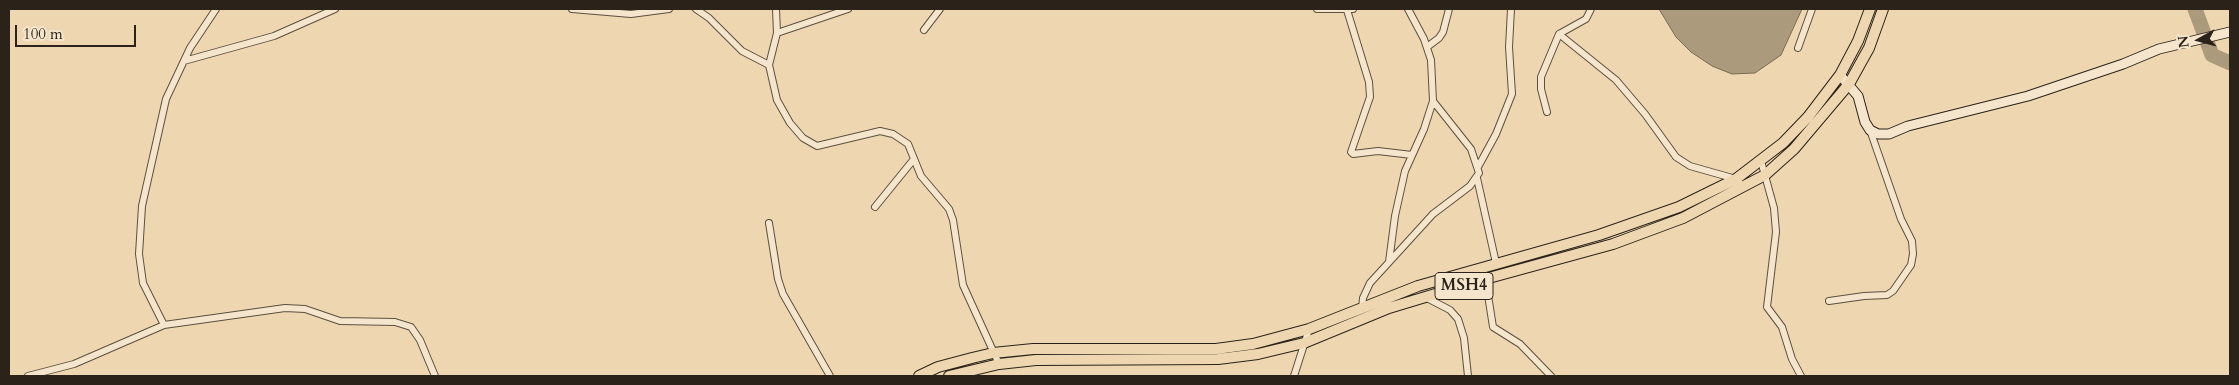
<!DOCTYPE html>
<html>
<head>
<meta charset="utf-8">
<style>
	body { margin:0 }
	#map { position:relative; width:2239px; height:385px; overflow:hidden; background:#eed7b0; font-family:Cardo,serif }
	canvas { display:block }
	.frame { position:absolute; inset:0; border:10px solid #2b2319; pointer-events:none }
	.north { position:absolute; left:2174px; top:15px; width:50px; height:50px; -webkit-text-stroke:4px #f4e5cc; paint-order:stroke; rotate:263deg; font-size:14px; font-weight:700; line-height:20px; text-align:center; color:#2b2319 }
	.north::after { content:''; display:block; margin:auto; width:18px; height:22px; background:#2b2319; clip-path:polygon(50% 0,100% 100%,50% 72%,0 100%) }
	.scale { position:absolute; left:15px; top:25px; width:121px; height:22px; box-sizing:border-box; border:2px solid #2b2319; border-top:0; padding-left:6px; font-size:15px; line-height:18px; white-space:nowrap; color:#2b2319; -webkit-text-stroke:4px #f4e5cc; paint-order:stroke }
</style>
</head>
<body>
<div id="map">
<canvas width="2239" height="385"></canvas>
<div class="frame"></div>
<div class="north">N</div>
<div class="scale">100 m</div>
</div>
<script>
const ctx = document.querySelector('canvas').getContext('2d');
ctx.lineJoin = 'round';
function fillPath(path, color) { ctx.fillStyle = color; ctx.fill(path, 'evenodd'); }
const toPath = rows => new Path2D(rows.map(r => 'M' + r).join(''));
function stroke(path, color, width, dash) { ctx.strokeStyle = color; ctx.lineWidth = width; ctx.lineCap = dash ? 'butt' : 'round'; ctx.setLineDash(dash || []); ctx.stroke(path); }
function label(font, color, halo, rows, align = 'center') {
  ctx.font = font + ' Cardo,serif'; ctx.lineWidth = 4; ctx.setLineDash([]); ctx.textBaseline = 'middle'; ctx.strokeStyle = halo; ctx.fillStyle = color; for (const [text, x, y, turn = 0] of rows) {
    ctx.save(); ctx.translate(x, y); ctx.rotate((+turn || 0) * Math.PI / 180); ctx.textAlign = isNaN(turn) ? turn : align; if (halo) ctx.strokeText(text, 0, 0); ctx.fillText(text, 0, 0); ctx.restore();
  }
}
const water = toPath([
	[1659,9,1802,9,1781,55,1755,73,1732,74,1712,66,1691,52,1676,37,1659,9]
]);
const river = toPath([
	[2195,9,2212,55,2230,63]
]);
const street = toPath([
	[216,9,190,48,166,99,142,206,139,254,143,283,164,325,285,308,305,309,340,321,395,322,411,327,420,340,435,376],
	[572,9,631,14,669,9],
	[696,9,709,18,742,51,769,65],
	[776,9,777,33,769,65,777,100,790,123,803,138,817,146,880,131,893,134,908,144,921,176,949,209,953,220,963,285,999,364],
	[1317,9,1353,9],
	[1347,10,1369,82,1370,97,1351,152,1353,154,1378,151,1412,155],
	[924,30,940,9],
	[777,33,848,9],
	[1559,34,1616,80,1645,114,1676,157,1690,166,1736,179,1743,187],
	[1427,47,1439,38,1443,32,1449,9],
	[1798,48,1812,9],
	[184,61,274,36,335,9],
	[1547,112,1541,89,1541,77,1559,34,1586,19,1591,9],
	[1761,161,1774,208,1776,232,1767,307,1782,327,1792,359,1801,376],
	[1478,167,1496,134,1512,94,1509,47,1511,9],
	[1477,178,1496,263],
	[875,207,914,159],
	[769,223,778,279,783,294,830,376],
	[1389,262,1395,216,1405,171,1424,129,1433,101],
	[1485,276,1493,327,1520,344,1551,376],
	[1425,297,1450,310,1458,319,1464,338,1468,376],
	[1829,301,1864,296,1887,295,1893,291,1911,265,1913,254,1912,241,1901,219,1870,130],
	[1362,309,1363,298,1370,283,1433,214,1470,186,1479,173,1471,149,1433,101,1431,60,1424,39,1408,9],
	[28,376,74,364,164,325],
	[1294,376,1309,329]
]);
const secondary = toPath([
	[1840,75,1858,96,1865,122,1870,130,1878,134,1889,134,1908,126,2028,96,2123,64,2159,49,2230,32]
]);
const primary = toPath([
	[919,376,938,367,972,358,993,353,1033,349,1216,349,1253,344,1309,329,1418,286,1599,235,1679,207,1736,179,1783,143,1808,117,1840,75,1858,41,1870,9],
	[949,376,999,364,1036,360,1218,359,1258,354,1304,343,1389,308,1485,279,1613,244,1683,218,1765,175,1794,149,1849,84,1869,48,1883,9]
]);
const shields = [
	[1464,286,58]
];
const shieldNames = [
	["MSH4",1464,286]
];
fillPath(water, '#ac9a7d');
stroke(water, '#786a55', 1);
stroke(river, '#ac9a7d', 15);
stroke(street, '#5c503f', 8);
stroke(secondary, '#2b2319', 11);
stroke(primary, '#2b2319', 12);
stroke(street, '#f4e5cc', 6);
stroke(secondary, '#f4e5cc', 9);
stroke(primary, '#eed7b0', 10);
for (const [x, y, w] of shields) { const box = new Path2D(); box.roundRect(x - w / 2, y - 13.5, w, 27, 4); ctx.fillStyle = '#f4e5cc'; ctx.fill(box); stroke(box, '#2b2319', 1); }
label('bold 16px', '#2b2319', null, shieldNames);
</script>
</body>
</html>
